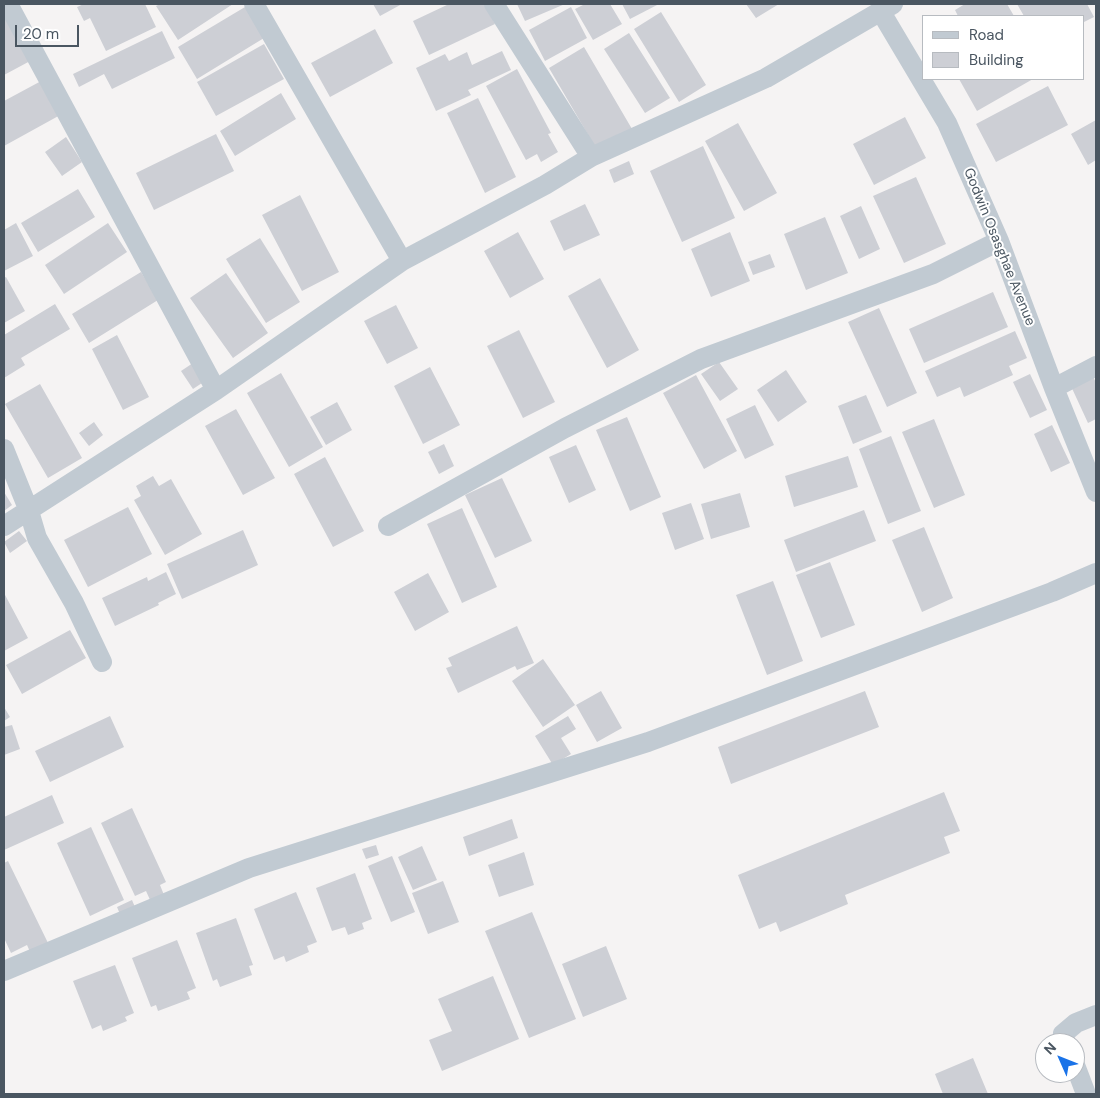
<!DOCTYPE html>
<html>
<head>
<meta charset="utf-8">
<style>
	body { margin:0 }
	#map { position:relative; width:1100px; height:1098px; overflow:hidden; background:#f5f3f3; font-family:"DM Sans",sans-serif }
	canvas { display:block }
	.frame { position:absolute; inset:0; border:5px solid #4a5661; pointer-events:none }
	.legend { position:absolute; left:922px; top:15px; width:162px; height:65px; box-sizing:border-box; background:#fff; border:1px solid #b7bbc0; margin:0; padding:6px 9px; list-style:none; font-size:15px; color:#4a5661 }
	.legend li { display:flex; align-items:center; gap:10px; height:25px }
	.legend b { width:25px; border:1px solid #b7bbc0 }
	.north { position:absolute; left:1035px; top:1033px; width:50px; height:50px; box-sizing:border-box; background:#fff; border:1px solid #b7bbc0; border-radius:50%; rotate:314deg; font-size:14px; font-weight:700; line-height:20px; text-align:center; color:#4a5661 }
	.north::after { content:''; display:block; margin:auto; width:18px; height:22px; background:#1a73e8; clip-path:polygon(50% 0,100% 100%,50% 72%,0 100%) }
	.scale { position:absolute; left:15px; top:25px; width:64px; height:22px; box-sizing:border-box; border:2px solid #4a5661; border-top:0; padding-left:6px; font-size:15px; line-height:18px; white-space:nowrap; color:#4a5661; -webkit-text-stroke:4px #fff; paint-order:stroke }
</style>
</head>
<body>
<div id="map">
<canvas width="1100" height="1098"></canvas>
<div class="frame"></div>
<ul class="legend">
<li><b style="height:6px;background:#c1cad2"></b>Road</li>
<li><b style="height:14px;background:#cdcfd5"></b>Building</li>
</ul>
<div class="north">N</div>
<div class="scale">20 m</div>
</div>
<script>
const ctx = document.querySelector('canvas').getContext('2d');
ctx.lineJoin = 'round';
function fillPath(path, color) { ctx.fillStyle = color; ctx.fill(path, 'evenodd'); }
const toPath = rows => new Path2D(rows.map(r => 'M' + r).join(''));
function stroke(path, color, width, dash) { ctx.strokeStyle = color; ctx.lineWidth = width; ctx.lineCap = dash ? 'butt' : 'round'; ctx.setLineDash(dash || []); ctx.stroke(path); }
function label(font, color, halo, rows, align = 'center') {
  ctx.font = font + ' "DM Sans",sans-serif'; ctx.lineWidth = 4; ctx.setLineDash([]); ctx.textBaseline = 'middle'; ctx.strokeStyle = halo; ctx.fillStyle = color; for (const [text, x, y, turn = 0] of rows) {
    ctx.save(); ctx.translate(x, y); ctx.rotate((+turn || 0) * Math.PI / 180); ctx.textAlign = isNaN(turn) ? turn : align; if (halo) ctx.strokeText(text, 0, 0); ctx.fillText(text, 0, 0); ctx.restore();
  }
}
const building = toPath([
	[84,4,145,4,156,27,106,51,90,18,84,21,77,7],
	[160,4,233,4,178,40,156,6],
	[373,4,402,4,380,16],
	[449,4,485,4,495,24,429,55,413,21],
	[517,4,565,4,525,21],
	[585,4,610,4,622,24,593,40,575,9],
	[622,4,659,4,630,19],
	[746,4,779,4,756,18],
	[965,4,1007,4,1014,16,958,16,955,10],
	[1017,4,1087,4,1094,17,1084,22,1084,16,1024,16],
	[245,7,264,38,197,79,178,47],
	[571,7,587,38,545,61,529,30],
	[4,9,32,60,4,75],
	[661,12,706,85,679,102,634,29],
	[375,29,393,63,330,97,311,63],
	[162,31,175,58,112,89,104,74,79,87,73,74],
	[629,33,670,98,645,113,604,49],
	[264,44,284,79,216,116,197,82],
	[584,47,632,129,597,150,549,68],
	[502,51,511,70,468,90,471,95,436,111,416,68,445,54,449,61,467,52,472,65],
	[517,69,551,133,548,134,558,152,541,162,537,154,526,160,486,86],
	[959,79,1033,79,977,111],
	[43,80,62,114,4,146,4,101],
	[1048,86,1068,125,996,162,976,124],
	[281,93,296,119,235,156,220,131],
	[478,98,516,177,485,193,447,113],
	[905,117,926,158,874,185,853,144],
	[1096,120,1096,160,1088,165,1071,134],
	[738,123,777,193,744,211,705,141],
	[216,134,234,171,154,210,136,173],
	[66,137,82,162,62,176,45,152],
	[703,146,735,218,682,242,650,171],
	[629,161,634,174,614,183,609,170],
	[916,177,946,244,904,263,873,196],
	[78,189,95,217,38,252,21,223],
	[300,195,339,272,302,291,262,215],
	[585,204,600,235,564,251,550,221],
	[861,206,880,249,859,259,840,216],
	[825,217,848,273,806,290,784,234],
	[16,223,33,256,4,271,4,230],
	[108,223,127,252,64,294,45,265],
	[518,232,544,279,510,298,484,251],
	[730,232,750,281,711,297,691,249],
	[260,238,300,302,266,323,226,259],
	[770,254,775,267,753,275,748,262],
	[141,272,158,300,89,343,72,314],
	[226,273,268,333,233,358,190,298],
	[6,277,25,311,4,323,4,278],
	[600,278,639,350,607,368,568,296],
	[993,292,1008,327,924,363,909,329],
	[55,304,70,329,21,358,25,365,4,378,4,335],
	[396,305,418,348,387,364,364,321],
	[879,308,917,393,887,407,848,322],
	[519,330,555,402,523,418,487,346],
	[1015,331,1027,358,1009,366,1013,375,964,397,960,387,937,397,925,371],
	[117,335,149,397,123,410,92,349],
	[719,362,738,389,720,401,701,374],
	[193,363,205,381,193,389,181,371],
	[430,367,460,425,423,444,394,386],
	[786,370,807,402,778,422,757,390],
	[281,373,323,447,289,467,247,393],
	[1030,374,1047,410,1030,418,1013,382],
	[1092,374,1096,383,1096,419,1088,423,1070,384],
	[696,375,737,451,704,469,663,393],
	[40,384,82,458,48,478,5,404],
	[866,395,882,432,853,444,838,406],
	[337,402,352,430,326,445,310,417],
	[755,405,774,445,745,459,726,419],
	[236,409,275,478,243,495,205,426],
	[627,417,661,497,630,511,596,430],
	[934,419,965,495,934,508,902,432],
	[94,422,103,435,89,446,79,433],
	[1052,425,1070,463,1051,472,1034,434],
	[891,436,921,511,888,524,859,449],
	[444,444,454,466,439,474,428,452],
	[576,445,596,490,569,503,549,457],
	[848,456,858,487,794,507,785,476],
	[325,457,364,531,333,547,294,474],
	[153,476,159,486,171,479,202,534,165,555,134,500,141,496,136,486],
	[502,478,532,541,495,558,465,495],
	[4,492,12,505,4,511],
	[740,493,750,527,711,539,701,504],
	[691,503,704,539,675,550,662,513],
	[128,507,152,554,88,587,64,540],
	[462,508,497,587,462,603,427,524],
	[864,510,876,541,796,572,784,540],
	[924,527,953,598,922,612,892,540],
	[243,530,258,565,182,599,167,564],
	[19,531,27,541,10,553,4,542],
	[830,562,855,625,821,638,796,575],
	[166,572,176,594,158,603,159,605,115,626,102,598,147,577,148,581],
	[428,573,449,612,415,631,394,592],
	[773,581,803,661,767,675,736,595],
	[4,593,28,638,4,651],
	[517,626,534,663,517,670,515,666,458,693,446,668,452,666,448,658],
	[70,630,86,658,22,694,6,665],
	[543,659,575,705,543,727,512,681],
	[601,691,622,728,597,742,576,705],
	[865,691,879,727,731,784,718,747],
	[4,707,10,717,4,721],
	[110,716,124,747,50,782,35,751],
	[568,716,576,729,561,738,571,754,553,765,535,736],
	[12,725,20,749,4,755,4,727],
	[944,792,960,831,944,837,950,853,845,895,848,904,780,932,776,922,759,929,738,875],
	[52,795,64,823,4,850,4,817],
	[132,808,166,882,160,885,164,895,151,902,146,891,135,896,101,823],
	[512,819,518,838,469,856,463,837],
	[91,827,124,900,90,916,57,843],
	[376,845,379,855,366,859,362,849],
	[422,846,437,880,413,890,398,857],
	[524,852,534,885,499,897,488,865],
	[392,856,415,912,391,922,368,866],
	[8,861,49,945,31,954,27,945,11,953,4,938,4,863],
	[355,873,372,919,362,923,364,929,348,935,345,927,332,931,316,888],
	[443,881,459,922,428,934,412,893],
	[296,892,317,942,307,946,309,952,286,962,284,956,274,960,254,909],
	[132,900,137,912,122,919,117,907],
	[532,912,576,1019,529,1038,485,931],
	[236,918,253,965,249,966,252,975,220,987,217,979,213,981,196,933],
	[177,940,196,988,187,992,190,999,158,1011,156,1005,151,1007,132,958],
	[606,946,627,999,583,1017,562,964],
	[115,965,134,1013,125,1017,127,1021,103,1031,101,1025,92,1029,73,981],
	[493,976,519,1039,442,1071,429,1040,452,1031,438,999],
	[973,1058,988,1094,943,1094,935,1074]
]);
const minor = toPath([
	[8,4,216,390],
	[254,4,402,261],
	[494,4,591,157],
	[881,12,947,123,999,241,1054,388,1096,492],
	[1054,388,1096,366],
	[4,449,29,511,37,538,74,603,102,662],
	[4,526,216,390,402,261,545,185,591,157,766,78,893,4],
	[388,526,565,428,701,359,933,274,999,241],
	[4,971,249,868,648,742,1052,592,1096,573],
	[1066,1043,1063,1034,1076,1023,1096,1015],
	[1075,1065,1086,1094]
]);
const streetNames = [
	["Godwin Osasghae Avenue",999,247,68]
];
fillPath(building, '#cdcfd5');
stroke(minor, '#c1cad2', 20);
label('14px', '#4a5661', '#fff', streetNames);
</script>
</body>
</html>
